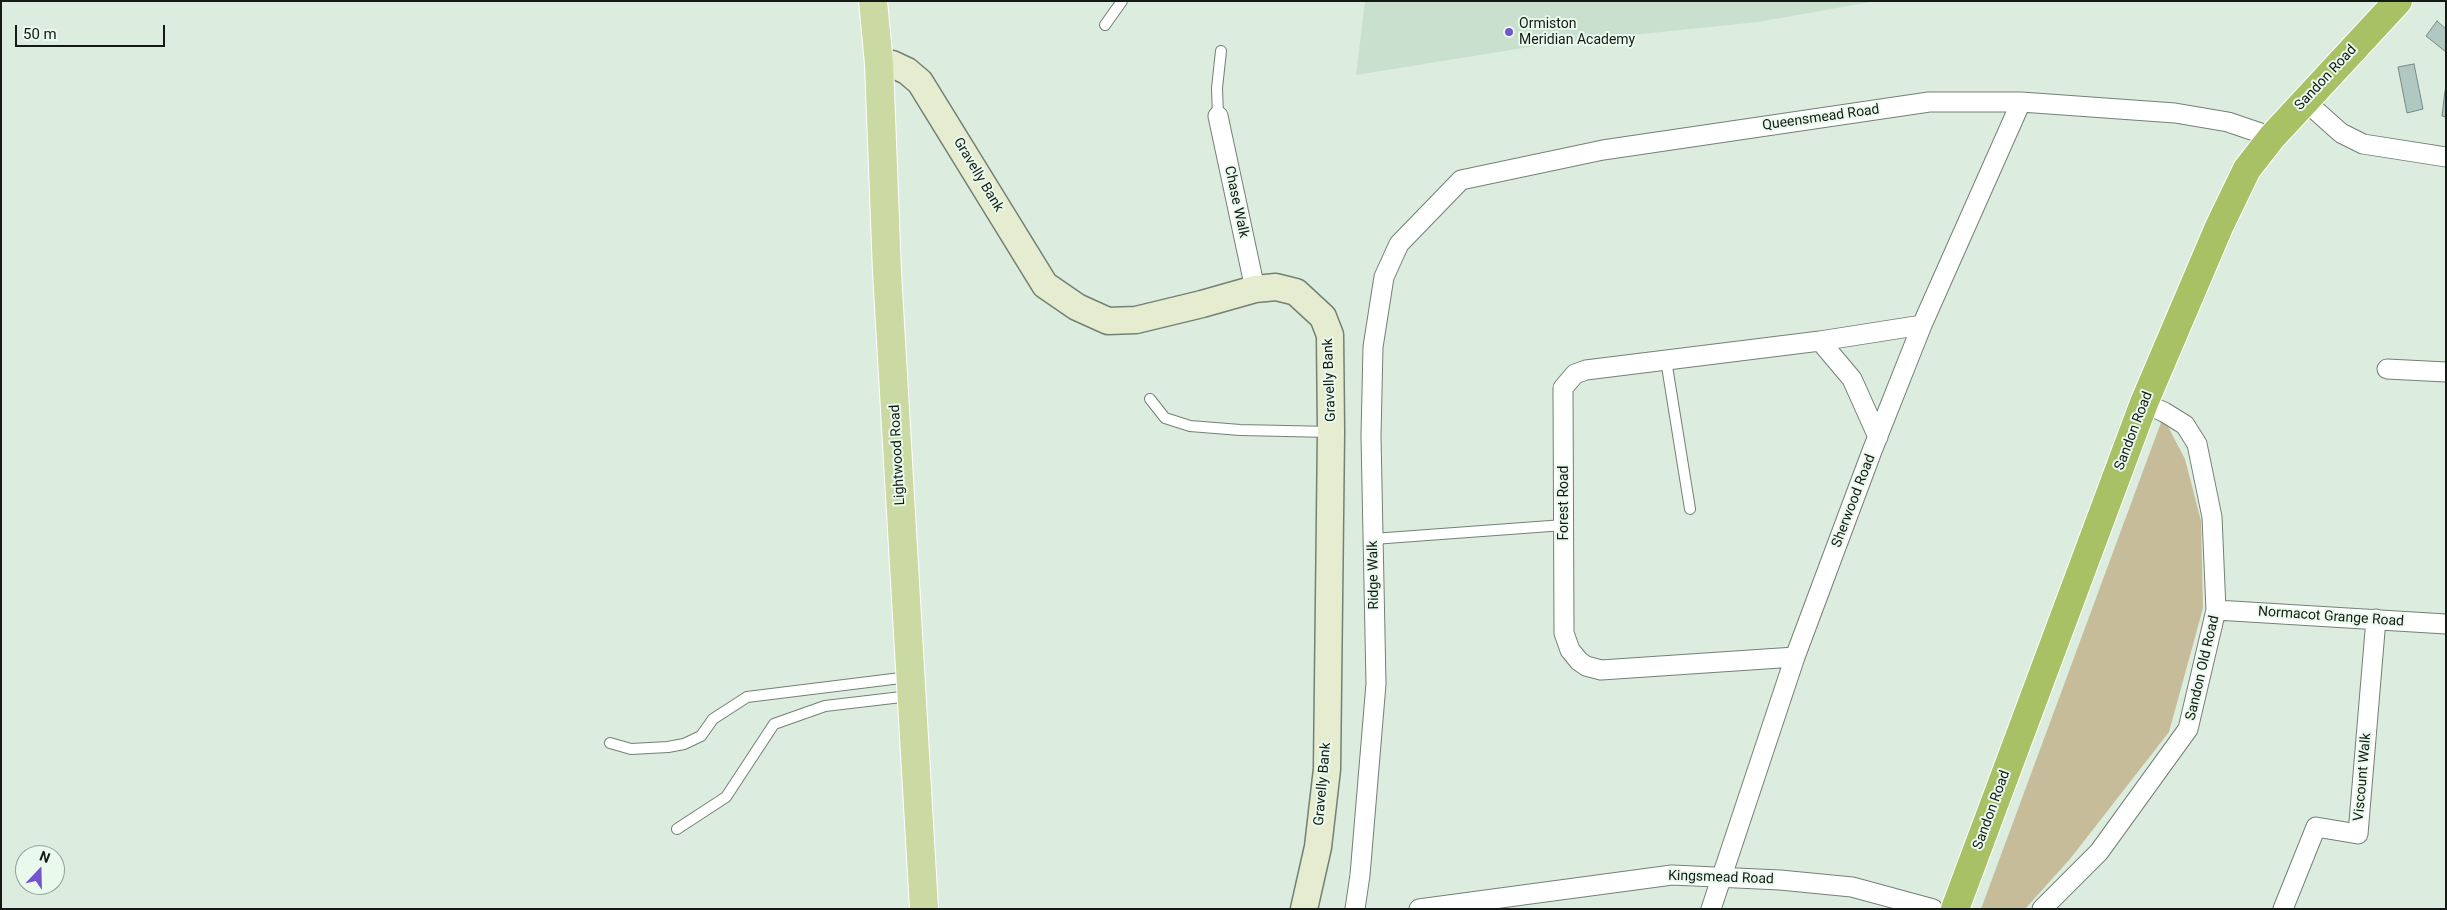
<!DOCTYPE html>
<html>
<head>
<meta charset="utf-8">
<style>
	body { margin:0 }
	#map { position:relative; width:2447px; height:910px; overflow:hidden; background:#dcecde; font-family:Roboto,sans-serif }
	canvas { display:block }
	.frame { position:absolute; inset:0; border:2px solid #141a15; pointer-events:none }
	.north { position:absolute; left:15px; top:845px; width:50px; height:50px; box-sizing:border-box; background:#e9f9ec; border:1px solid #94a096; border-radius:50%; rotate:21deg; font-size:14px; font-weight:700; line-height:20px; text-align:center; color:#141a15 }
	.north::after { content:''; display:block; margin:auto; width:18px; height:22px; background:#7455cf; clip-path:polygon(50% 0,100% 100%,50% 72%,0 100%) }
	.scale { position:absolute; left:15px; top:25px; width:150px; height:22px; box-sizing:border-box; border:2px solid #141a15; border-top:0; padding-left:6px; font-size:15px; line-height:18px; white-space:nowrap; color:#141a15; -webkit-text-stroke:4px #e9f9ec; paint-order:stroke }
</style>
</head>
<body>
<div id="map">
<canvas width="2447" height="910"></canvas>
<div class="frame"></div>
<div class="north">N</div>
<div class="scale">50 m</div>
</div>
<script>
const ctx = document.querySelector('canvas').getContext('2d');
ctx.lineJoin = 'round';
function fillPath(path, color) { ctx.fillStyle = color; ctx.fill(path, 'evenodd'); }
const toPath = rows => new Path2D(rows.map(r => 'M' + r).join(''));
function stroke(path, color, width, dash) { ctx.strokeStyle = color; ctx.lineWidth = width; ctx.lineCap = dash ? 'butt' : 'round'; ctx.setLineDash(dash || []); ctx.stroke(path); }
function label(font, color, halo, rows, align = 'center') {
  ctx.font = font + ' Roboto,sans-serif'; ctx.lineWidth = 4; ctx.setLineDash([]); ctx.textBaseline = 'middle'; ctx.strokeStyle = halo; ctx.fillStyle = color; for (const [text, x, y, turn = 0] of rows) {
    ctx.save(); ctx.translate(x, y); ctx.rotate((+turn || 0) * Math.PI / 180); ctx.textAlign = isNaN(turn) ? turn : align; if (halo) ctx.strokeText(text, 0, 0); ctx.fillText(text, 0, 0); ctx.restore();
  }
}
const built = toPath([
	[1365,1,1876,1,1758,22,1554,43,1356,75]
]);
const green = toPath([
	[2163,417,2185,459,2201,521,2203,608,2169,732,2070,859,2025,909,1981,909]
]);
const building = toPath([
	[2437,21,2446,29,2446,52,2426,36,2437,21],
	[2414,64,2423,109,2407,113,2398,67,2414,64],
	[2445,91,2446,91,2446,117,2442,116,2445,91]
]);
const lane = toPath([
	[1105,25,1122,1],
	[1218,116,1217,88,1221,51],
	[1666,360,1690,509],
	[1150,399,1165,418,1190,426,1240,430,1331,432],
	[1373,539,1564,525],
	[610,743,631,749,668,747,684,744,701,736,713,719,747,697,909,677],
	[677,829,726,797,774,724,825,706,910,696]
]);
const street = toPath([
	[2304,100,2341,133,2363,144,2446,157],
	[1218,116,1255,289],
	[1820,341,1852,379,1878,437],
	[2387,369,2446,372],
	[2216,610,2446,624],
	[1795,657,1601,670,1586,666,1579,661,1570,650,1564,633,1563,388,1575,374,1586,370,1820,341,1922,325],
	[1355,909,1360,875,1376,684,1371,436,1373,347,1384,277,1399,244,1461,180,1603,150,1929,102,2021,102,2175,113,2228,122,2272,137],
	[1419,909,1672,875,1780,880,1852,887,1933,909],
	[1711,909,1795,657,1872,451,1922,325,2021,102],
	[2042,909,2099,852,2188,729,2216,610,2212,517,2197,444,2185,425,2164,412,2144,403],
	[2283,909,2316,827,2358,834,2376,619]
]);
const secondary = toPath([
	[879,64,892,64,907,71,920,82,1045,285,1077,307,1108,321,1136,320,1202,304,1255,289,1276,287,1296,292,1323,317,1330,335,1331,432,1327,769,1318,847,1304,909]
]);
const primary = toPath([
	[873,1,879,64,887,272,924,909]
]);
const highway = toPath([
	[1955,909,2144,403,2219,227,2247,169,2272,137,2398,1]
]);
const markers = [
	[1509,32,5,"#7455cf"]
];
const poiNames = [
	["Ormiston",1519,24],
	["Meridian Academy",1519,40]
];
const streetNames = [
	["Sandon Road",2326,78,-47],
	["Queensmead Road",1821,118,-8],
	["Gravelly Bank",978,175,59],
	["Chase Walk",1236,202,78],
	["Gravelly Bank",1330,380,-92],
	["Sandon Road",2134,431,-69],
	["Lightwood Road",898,455,-93],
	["Sherwood Road",1854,501,-69],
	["Forest Road",1564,503,-90],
	["Ridge Walk",1374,575,-91],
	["Normacot Grange Road",2331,617,4],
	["Sandon Old Road",2203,668,-77],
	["Viscount Walk",2363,777,-85],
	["Gravelly Bank",1323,784,-85],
	["Sandon Road",1992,810,-70],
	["Kingsmead Road",1721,878,2]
];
fillPath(built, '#cae0ce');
fillPath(green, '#c7bc9a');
fillPath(building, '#b1c7c1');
stroke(building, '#768a85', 1);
stroke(lane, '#738175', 12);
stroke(street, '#738175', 21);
stroke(secondary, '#738175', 29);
stroke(primary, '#fff', 30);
stroke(highway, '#fff', 30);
stroke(lane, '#fff', 10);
stroke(street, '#fff', 19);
stroke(secondary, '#e5ecd0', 26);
stroke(primary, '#cbdaa2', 28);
stroke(highway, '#a8c164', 28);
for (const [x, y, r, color] of markers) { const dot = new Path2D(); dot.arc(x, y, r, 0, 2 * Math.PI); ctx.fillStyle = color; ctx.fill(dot); stroke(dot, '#e9f9ec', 2); }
label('14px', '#141a15', '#e9f9ec', poiNames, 'left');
label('14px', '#141a15', '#e9f9ec', streetNames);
</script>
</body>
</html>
